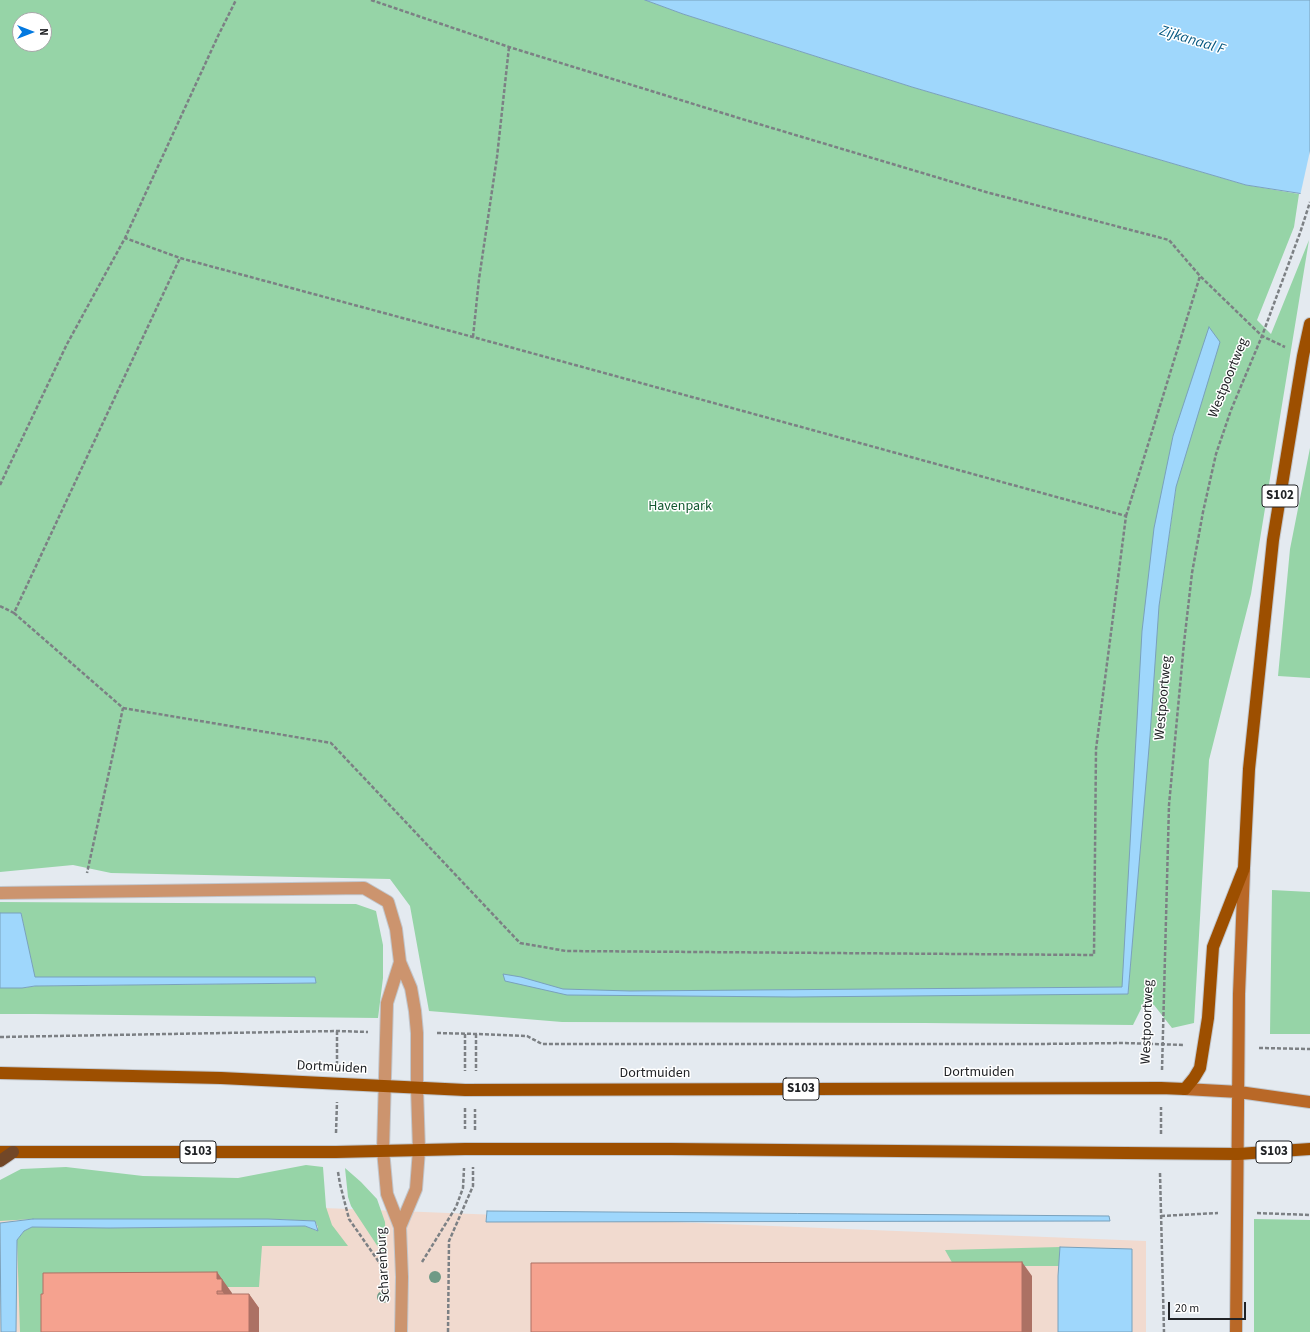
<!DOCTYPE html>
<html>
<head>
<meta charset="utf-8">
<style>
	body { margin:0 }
	#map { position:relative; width:1310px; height:1332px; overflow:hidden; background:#e4eaf0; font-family:"Source Sans 3",sans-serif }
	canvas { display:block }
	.north { position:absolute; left:12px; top:12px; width:40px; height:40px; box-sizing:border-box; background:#fff; border:1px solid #a6a7a8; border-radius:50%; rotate:90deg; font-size:11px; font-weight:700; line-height:16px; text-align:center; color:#212326 }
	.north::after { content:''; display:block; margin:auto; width:14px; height:18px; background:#0379e0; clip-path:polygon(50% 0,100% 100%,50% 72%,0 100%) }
	.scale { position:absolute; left:1168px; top:1302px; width:78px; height:18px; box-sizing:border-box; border:2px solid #212326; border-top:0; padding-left:5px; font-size:12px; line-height:14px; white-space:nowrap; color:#212326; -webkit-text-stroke:3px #fff; paint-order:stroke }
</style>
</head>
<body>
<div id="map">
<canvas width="1310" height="1332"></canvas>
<div class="north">N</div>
<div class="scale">20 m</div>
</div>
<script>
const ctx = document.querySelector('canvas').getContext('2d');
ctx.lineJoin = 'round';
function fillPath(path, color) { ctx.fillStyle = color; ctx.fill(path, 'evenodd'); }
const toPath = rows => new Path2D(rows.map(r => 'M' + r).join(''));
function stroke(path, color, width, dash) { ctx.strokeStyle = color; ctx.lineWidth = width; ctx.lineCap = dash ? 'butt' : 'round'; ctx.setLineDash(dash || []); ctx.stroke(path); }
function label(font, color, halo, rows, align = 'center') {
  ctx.font = font + ' "Source Sans 3",sans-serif'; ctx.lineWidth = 3; ctx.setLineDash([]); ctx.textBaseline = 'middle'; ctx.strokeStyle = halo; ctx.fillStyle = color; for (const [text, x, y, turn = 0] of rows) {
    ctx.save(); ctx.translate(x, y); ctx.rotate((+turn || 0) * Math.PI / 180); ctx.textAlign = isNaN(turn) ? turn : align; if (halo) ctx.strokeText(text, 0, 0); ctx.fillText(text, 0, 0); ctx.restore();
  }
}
const industrial = toPath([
	[0,1195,1146,1241,1146,1332,0,1332]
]);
const green = toPath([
	[0,0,645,0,683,14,912,87,1246,185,1299,194,1294,227,1257,320,1271,334,1309,240,1251,594,1209,760,1194,1023,1172,1028,1154,1005,1142,1007,1133,1025,925,1023,562,1022,429,1011,410,906,390,879,111,873,73,865,0,872],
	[20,20,44,20,44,44,20,44],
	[1173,436,1176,487,1158,611,1128,994,1133,885],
	[1310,448,1310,678,1278,676,1290,549],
	[1272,890,1310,892,1310,1034,1270,1034],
	[0,902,356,904,376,911,383,945,383,978,378,1018,35,1014,0,1014,0,988,22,988,35,986,316,983,315,977,34,977,21,913,0,913],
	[306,1165,323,1167,326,1207,332,1225,348,1246,262,1246,259,1287,52,1287,51,1332,20,1332,17,1240,24,1231,32,1227,109,1228,305,1226,317,1231,318,1227,315,1221,268,1219,33,1219,0,1221,0,1180,21,1169,66,1167,143,1176,238,1178],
	[345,1168,361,1182,377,1199,385,1222,386,1259,351,1206,348,1197],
	[1254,1219,1310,1220,1310,1332,1254,1332],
	[1060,1247,1059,1266,954,1266,945,1250]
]);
const water = toPath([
	[645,0,1310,0,1310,195,1246,185,912,87,683,14,645,0],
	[1209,327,1220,342,1176,487,1159,606,1150,736,1128,994,793,997,567,995,505,981,503,974,521,977,563,989,630,991,1122,987,1142,631,1154,528,1173,436,1209,327],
	[0,913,21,913,35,977,315,977,316,983,35,986,22,988,0,988,0,913],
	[487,1211,1109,1216,1110,1221,486,1222,487,1211],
	[33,1219,268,1219,315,1221,318,1231,305,1226,109,1228,32,1227,24,1231,17,1240,16,1332,1,1332,0,1223,33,1219],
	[1060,1247,1132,1249,1132,1332,1058,1332,1058,1276,1060,1247]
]);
const pier = toPath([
	[1310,151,1310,197,1300,196]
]);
const path = toPath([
	[371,0,509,47,742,119,986,192,1169,240,1200,276,1262,336,1285,347],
	[473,337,479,279,497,157,509,47],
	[0,485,67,344,125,238,218,36,236,0],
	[1126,516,1200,276],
	[0,606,14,613,180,258],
	[14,613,123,708,87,873],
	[123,708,331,743,520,943,566,951,1094,955,1096,749,1126,516,473,337,180,258,125,238],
	[337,1031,337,1065],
	[437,1033,476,1034,527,1036,542,1044,1039,1044,1125,1043,1184,1045],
	[465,1034,465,1071],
	[476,1034,476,1071],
	[0,1037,337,1031,368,1032],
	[1259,1048,1310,1049],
	[1162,1070,1169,805,1184,643,1192,573,1203,512,1216,454,1231,410,1262,336,1300,233,1310,202],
	[465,1108,465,1129],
	[475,1130,475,1109],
	[336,1133,337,1102],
	[1161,1134,1161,1107],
	[338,1172,340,1184,349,1219,381,1265],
	[1160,1173,1164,1332],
	[1257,1213,1310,1215],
	[1161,1216,1218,1213],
	[422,1262,456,1207,463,1188,464,1168],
	[448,1332,449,1241,473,1186,473,1167]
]);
const street = toPath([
	[0,893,364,888,388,902,396,929,400,962,411,988,415,1011,417,1033,417,1088,419,1150,416,1189,400,1227],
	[400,962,387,1003,383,1150,387,1194,400,1227,402,1277,401,1332]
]);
const secondary = toPath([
	[1185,1089,1239,1092,1310,1102],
	[1236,1332,1239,994,1244,871]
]);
const primary = toPath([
	[0,1073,221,1078,465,1090,1161,1088,1185,1089,1194,1078,1200,1068,1208,1018,1213,947,1244,868,1249,769,1273,540,1303,356,1310,324],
	[0,1152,336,1152,465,1149,671,1149,1238,1154,1310,1149]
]);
const highway = toPath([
	[0,1161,13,1152]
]);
const trees = [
	[435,1277],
	[383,1297]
];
const wall = toPath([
	[217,1272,232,1294,249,1294,259,1308,41,1332]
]);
const shadedWall = toPath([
	[1022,1262,1032,1276,1032,1332,1022,1332],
	[217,1272,232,1293,232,1305,222,1291,217,1279],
	[249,1294,259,1308,259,1332,249,1332]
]);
const building = toPath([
	[1022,1262,1022,1332,531,1332,531,1263,1022,1262],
	[217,1272,217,1279,222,1279,222,1291,217,1291,217,1294,249,1294,249,1332,41,1332,41,1294,43,1294,43,1273,217,1272]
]);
const shields = [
	[1280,496,36],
	[801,1089,36],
	[198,1152,36],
	[1274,1152,36]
];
const shieldNames = [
	["S102",1280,496],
	["S103",801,1089],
	["S103",198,1152],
	["S103",1274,1152]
];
const streetNames = [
	["Westpoortweg",1229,378,-68],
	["Westpoortweg",1164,698,-85],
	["Westpoortweg",1148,1022,-88],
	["Dortmuiden",332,1068,3],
	["Dortmuiden",979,1073],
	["Dortmuiden",655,1074],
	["Scharenburg",384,1265,-93]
];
const parkNames = [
	["Havenpark",680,507]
];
const waterNames = [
	["Zijkanaal F",1192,41,17]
];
fillPath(industrial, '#f1dacf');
fillPath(green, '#96d4a7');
fillPath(water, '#9fd7fc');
stroke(water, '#79a1bc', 1);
fillPath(pier, '#e4eaf0');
stroke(street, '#c1c6cc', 14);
stroke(secondary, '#c1c6cc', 14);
stroke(primary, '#c1c6cc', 14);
stroke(highway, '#c1c6cc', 14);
stroke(path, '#7c8084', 2.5, [4, 2]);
stroke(street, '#cc946e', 12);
stroke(secondary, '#b96827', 12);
stroke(primary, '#9d4f00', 12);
stroke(highway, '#724727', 12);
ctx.fillStyle = '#709a86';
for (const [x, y] of trees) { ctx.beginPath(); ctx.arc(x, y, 6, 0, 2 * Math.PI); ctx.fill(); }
fillPath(wall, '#d38b7b');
fillPath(shadedWall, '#ac7164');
fillPath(building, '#f5a28f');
stroke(building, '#ac7164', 1);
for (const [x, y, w] of shields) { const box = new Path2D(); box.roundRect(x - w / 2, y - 11, w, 22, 3); ctx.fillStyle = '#fff'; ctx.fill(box); stroke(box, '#212326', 1); }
label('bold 13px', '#212326', null, shieldNames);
label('14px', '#212326', '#fff', streetNames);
label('14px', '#12582f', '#fff', parkNames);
label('italic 15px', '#085981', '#fff', waterNames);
</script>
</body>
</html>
